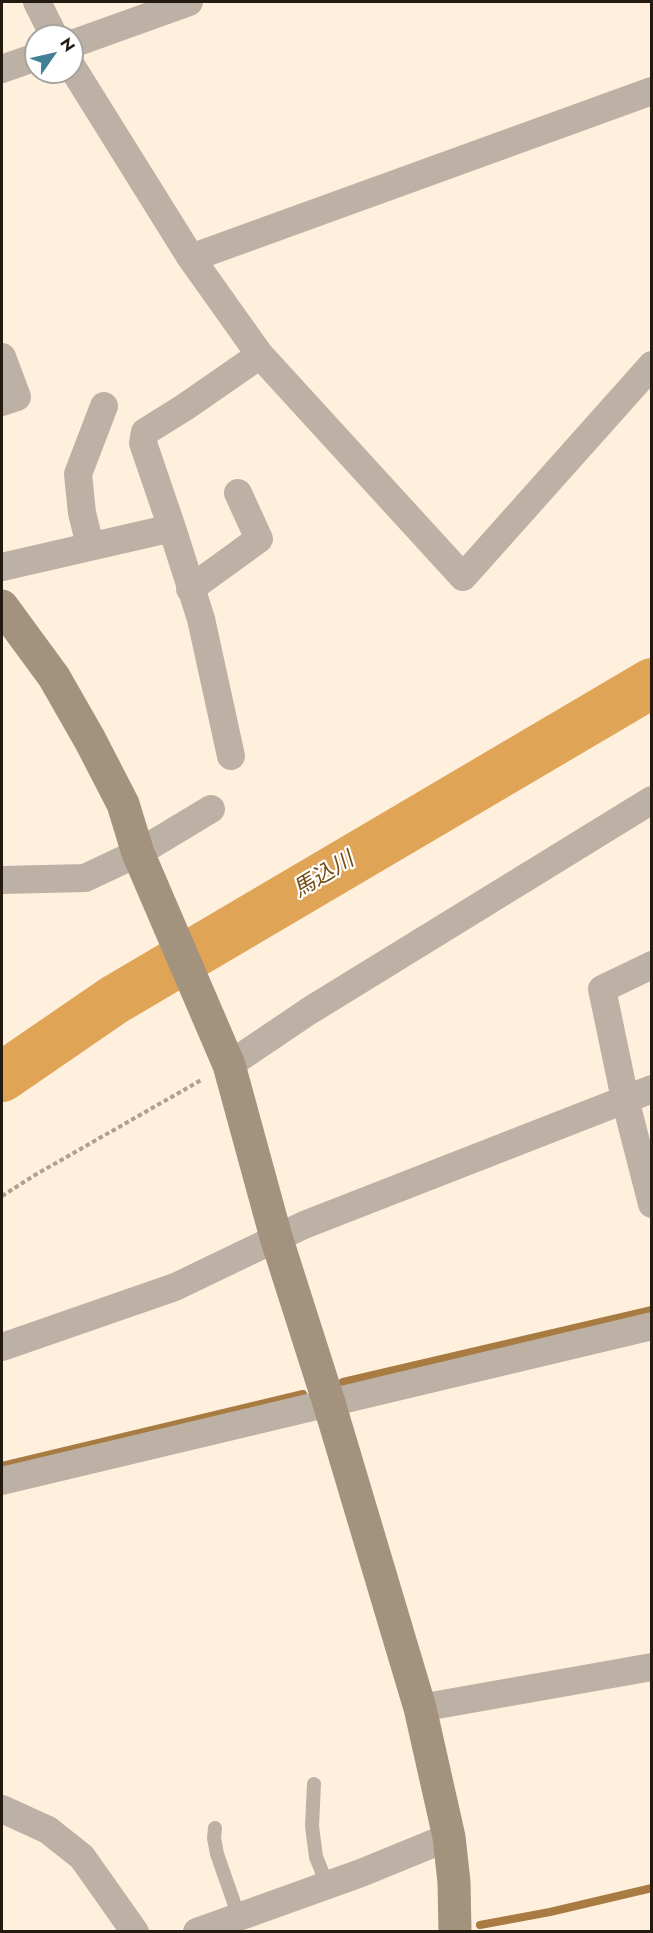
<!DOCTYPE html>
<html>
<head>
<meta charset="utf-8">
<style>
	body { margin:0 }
	#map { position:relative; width:653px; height:1933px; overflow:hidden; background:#ffefdd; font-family:Jost,sans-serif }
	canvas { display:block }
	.frame { position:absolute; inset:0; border:3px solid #241b10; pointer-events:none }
	.north { position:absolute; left:24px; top:24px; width:60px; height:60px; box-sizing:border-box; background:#fff; border:2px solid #a7a49f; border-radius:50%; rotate:56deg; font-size:16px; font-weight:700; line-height:24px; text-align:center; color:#241b10 }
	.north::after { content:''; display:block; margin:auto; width:21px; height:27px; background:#428095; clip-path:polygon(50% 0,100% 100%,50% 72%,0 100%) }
</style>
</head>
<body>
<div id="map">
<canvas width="653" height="1933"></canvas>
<div class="frame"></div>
<div class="north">N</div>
</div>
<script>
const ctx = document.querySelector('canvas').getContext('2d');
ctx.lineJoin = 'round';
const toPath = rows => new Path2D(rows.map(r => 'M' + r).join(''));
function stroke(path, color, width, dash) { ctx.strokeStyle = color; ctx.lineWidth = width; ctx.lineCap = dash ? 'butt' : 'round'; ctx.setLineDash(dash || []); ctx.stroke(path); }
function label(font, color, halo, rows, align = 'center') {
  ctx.font = font + ' Jost,"Noto Sans JP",sans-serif'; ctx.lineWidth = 4.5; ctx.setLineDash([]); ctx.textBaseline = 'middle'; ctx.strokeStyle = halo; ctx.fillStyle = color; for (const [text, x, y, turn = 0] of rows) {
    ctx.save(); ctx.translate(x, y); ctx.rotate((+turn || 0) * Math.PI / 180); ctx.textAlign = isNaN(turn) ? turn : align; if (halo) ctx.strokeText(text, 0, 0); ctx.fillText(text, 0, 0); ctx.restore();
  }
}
const stream = toPath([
	[343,1382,652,1310],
	[2,1466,303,1394],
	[480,1925,550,1912,652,1888]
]);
const river = toPath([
	[2,1077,114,1000,652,683]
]);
const path = toPath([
	[2,1196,35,1175,203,1079]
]);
const lane = toPath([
	[314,1784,312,1826,316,1857,327,1884],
	[215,1828,214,1838,217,1854,239,1917]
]);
const street = toPath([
	[37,2,54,36],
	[72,44,189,2],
	[72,67,191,258,260,355,463,577,652,365],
	[2,69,36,57],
	[191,258,652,91],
	[2,357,17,397,2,402],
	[90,545,82,513,78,474,104,406],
	[2,567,172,528],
	[190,589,259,539,238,493],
	[231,756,201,619,172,528,143,443,145,432,185,407,260,355],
	[2,880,85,878,138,853,211,809],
	[652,965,602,989,625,1099,652,1204],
	[229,1065,309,1011,652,800],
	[2,1347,175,1287,304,1225,652,1089],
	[2,1481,652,1326],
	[420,1708,652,1667],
	[2,1809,48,1830,82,1857,135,1932],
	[197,1932,361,1873,449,1837]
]);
const secondary = toPath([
	[2,606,54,677,90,740,123,804,138,853,229,1065,276,1237,329,1403,420,1708,449,1837,454,1882,455,1932]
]);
const waterNames = [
	["馬込川",324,876,-31]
];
stroke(stream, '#a77b41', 8);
stroke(river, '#dfa456', 50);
stroke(path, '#afa192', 4, [4.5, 3]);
stroke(lane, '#bcb1a4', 14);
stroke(street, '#bcb1a4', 28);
stroke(secondary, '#a2927e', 33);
label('italic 22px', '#754e13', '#fff', waterNames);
</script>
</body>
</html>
